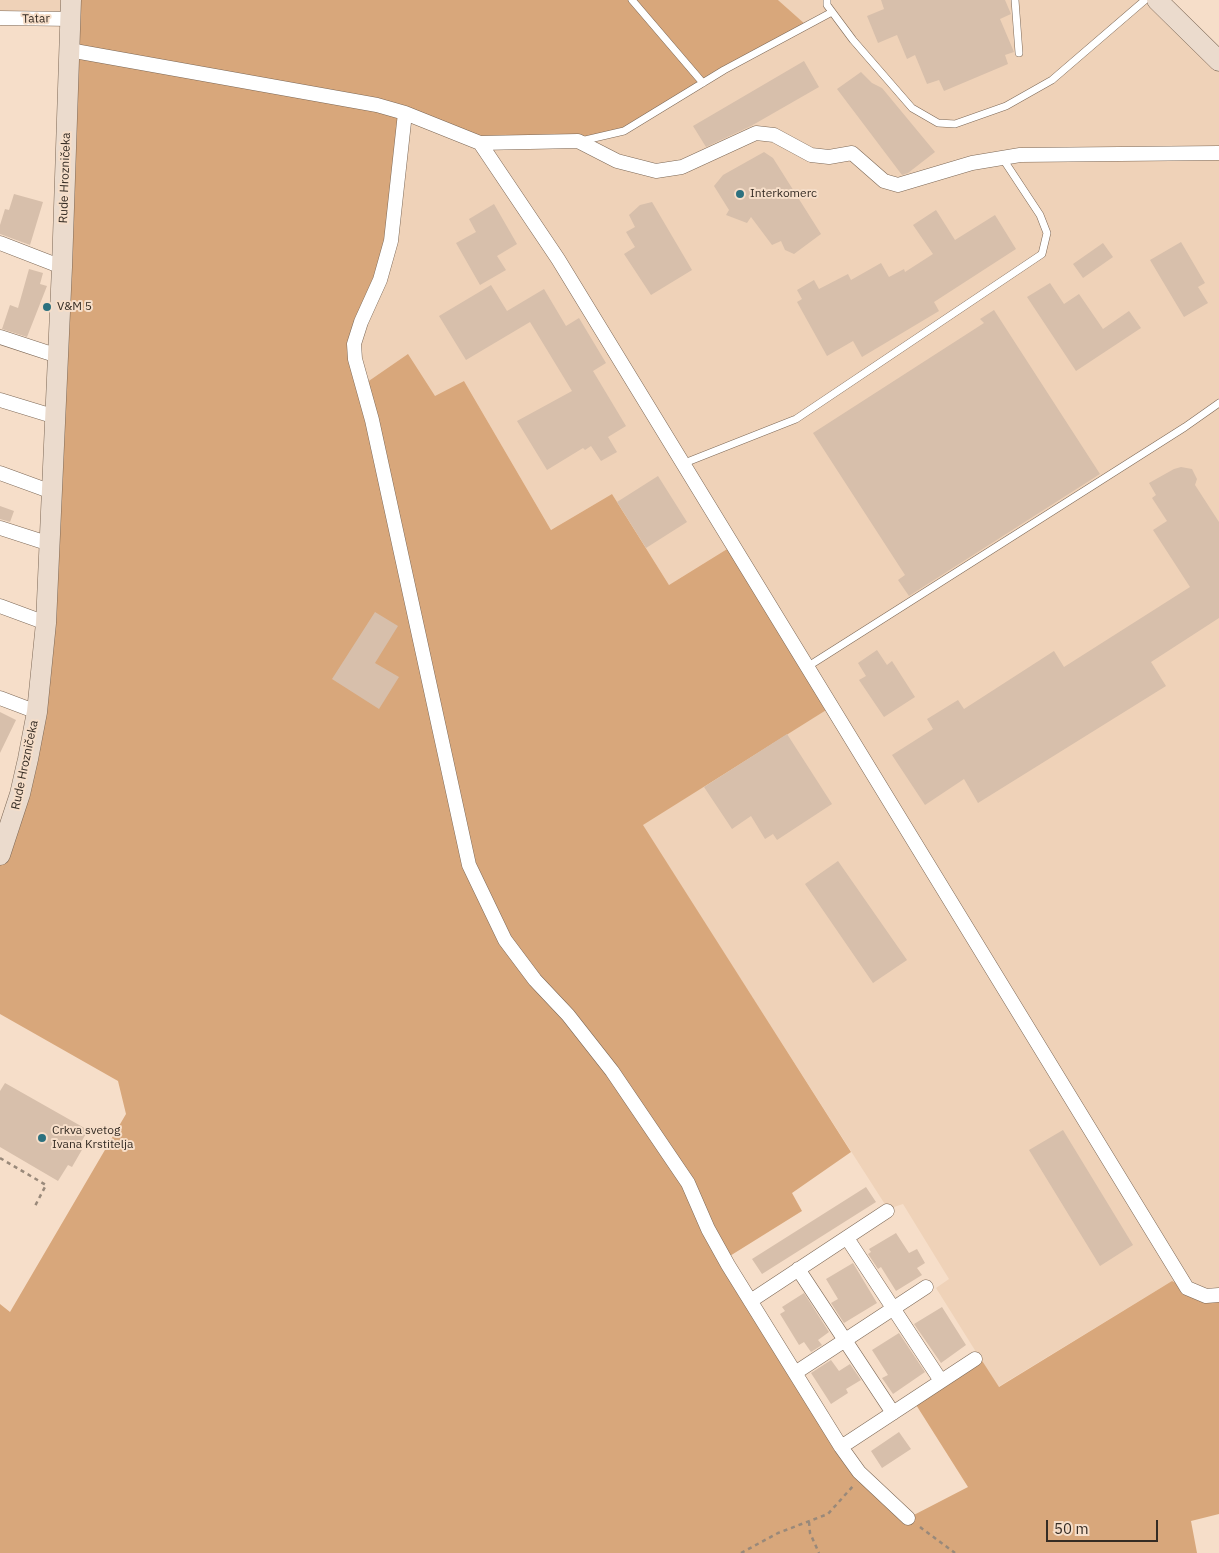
<!DOCTYPE html>
<html>
<head>
<meta charset="utf-8">
<style>
	body { margin:0 }
	#map { position:relative; width:1219px; height:1553px; overflow:hidden; background:#f6dec9; font-family:"IBM Plex Sans",sans-serif }
	canvas { display:block }
	.scale { position:absolute; left:1046px; top:1520px; width:112px; height:22px; box-sizing:border-box; border:2px solid #352c24; border-top:0; padding-left:6px; font-size:15px; line-height:18px; white-space:nowrap; color:#352c24; -webkit-text-stroke:4px #f6dec9; paint-order:stroke }
</style>
</head>
<body>
<div id="map">
<canvas width="1219" height="1553"></canvas>
<div class="scale">50 m</div>
</div>
<script>
const ctx = document.querySelector('canvas').getContext('2d');
ctx.lineJoin = 'round';
function fillPath(path, color) { ctx.fillStyle = color; ctx.fill(path, 'evenodd'); }
const toPath = rows => new Path2D(rows.map(r => 'M' + r).join(''));
function stroke(path, color, width, dash) { ctx.strokeStyle = color; ctx.lineWidth = width; ctx.lineCap = dash ? 'butt' : 'round'; ctx.setLineDash(dash || []); ctx.stroke(path); }
function label(font, color, halo, rows, align = 'center') {
  ctx.font = font + ' "IBM Plex Sans",sans-serif'; ctx.lineWidth = 4; ctx.setLineDash([]); ctx.textBaseline = 'middle'; ctx.strokeStyle = halo; ctx.fillStyle = color; for (const [text, x, y, turn = 0] of rows) {
    ctx.save(); ctx.translate(x, y); ctx.rotate((+turn || 0) * Math.PI / 180); ctx.textAlign = isNaN(turn) ? turn : align; if (halo) ctx.strokeText(text, 0, 0); ctx.fillText(text, 0, 0); ctx.restore();
  }
}
const built = toPath([
	[0,0,71,0,71,19,0,18],
	[778,0,1157,0,1219,61,1219,1295,1206,1296,1172,1281,998,1387,936,1288,949,1279,903,1204,888,1209,642,825,830,707,732,546,669,585,612,494,551,530,464,381,435,397,363,385,355,359,405,113,805,25]
]);
const green = toPath([
	[74,0,778,0,806,25,624,131,578,141,480,143,405,114,391,241,354,344,363,385,408,354,435,396,464,381,551,530,612,494,669,585,732,546,831,707,643,825,851,1152,792,1193,802,1211,725,1259,841,1447,908,1518,968,1487,913,1400,979,1356,999,1387,1172,1281,1206,1296,1219,1295,1219,1514,1191,1521,1197,1553,0,1553,0,1304,10,1312,126,1114,118,1081,0,1014,0,862,31,760]
]);
const building = toPath([
	[881,0,1005,0,1011,14,1000,19,1014,52,1005,55,1008,64,944,91,939,80,927,84,915,55,907,59,897,35,878,43,867,16,884,9],
	[804,61,819,87,751,126,706,147,693,126],
	[861,72,872,83,882,88,935,152,908,173,902,175,837,89],
	[764,152,773,158,821,234,794,254,785,250,781,241,772,245,751,217,747,223,726,215,729,210,714,186,723,175],
	[14,194,43,202,30,245,0,234,0,225,5,209,9,210],
	[652,202,692,270,651,295,624,254,635,247,626,232,635,227,629,215,640,205],
	[494,204,517,244,497,256,506,270,480,285,456,243,476,232,469,219],
	[936,210,955,240,995,215,1016,249,934,302,939,311,862,357,853,341,827,356,797,302,802,299,797,290,814,280,819,289,848,274,851,280,881,263,889,277,904,269,905,272,933,254,913,225],
	[1181,242,1205,283,1198,287,1208,303,1184,317,1150,260],
	[1103,243,1113,257,1083,278,1073,264],
	[29,269,43,273,40,284,47,286,27,337,2,329,10,305,18,308],
	[1050,283,1064,304,1079,294,1103,329,1129,311,1141,328,1076,371,1027,297],
	[491,285,507,311,544,289,566,326,579,318,606,363,593,371,626,426,608,437,617,452,601,461,591,446,585,450,583,448,547,470,517,421,572,391,530,322,466,360,439,316],
	[994,310,1100,474,909,596,898,580,905,575,813,433,984,323,980,319],
	[1181,467,1192,469,1197,479,1195,485,1219,522,1219,618,1151,662,1166,686,978,803,964,779,925,805,892,755,933,729,927,719,958,700,964,709,1054,651,1064,667,1190,587,1153,530,1167,521,1152,498,1156,495,1149,483,1174,469],
	[658,476,687,522,646,548,617,502],
	[0,506,14,511,10,522,0,519],
	[375,612,398,626,375,663,399,677,379,709,332,679],
	[877,650,887,665,892,661,915,697,884,717,859,680,866,676,858,663],
	[0,712,16,720,0,753],
	[787,734,832,804,777,840,773,834,765,839,751,816,732,829,704,787],
	[838,861,907,960,873,983,805,884],
	[5,1083,88,1130,79,1146,83,1148,72,1167,68,1165,58,1181,0,1147,0,1091],
	[1063,1130,1133,1245,1100,1266,1029,1150],
	[866,1187,876,1202,762,1274,752,1259],
	[896,1233,909,1253,917,1249,925,1263,917,1268,922,1275,896,1291,881,1267,878,1269,868,1254,871,1252,869,1249],
	[853,1263,877,1303,844,1323,831,1303,838,1299,826,1279],
	[804,1293,829,1332,818,1340,822,1345,811,1352,804,1342,799,1345,780,1314,785,1311,782,1307],
	[942,1307,966,1345,941,1363,914,1324],
	[899,1333,925,1372,893,1394,882,1378,888,1375,872,1350],
	[831,1360,839,1371,850,1364,861,1380,846,1389,848,1393,831,1404,811,1373],
	[899,1432,911,1449,882,1468,871,1451]
]);
const path = toPath([
	[0,1158,46,1185,35,1206],
	[809,1522,810,1533,819,1553],
	[920,1527,955,1553],
	[741,1553,778,1533,828,1514,853,1486]
]);
const lane = toPath([
	[632,0,703,83],
	[827,0,827,5,853,40,912,108,938,123,955,124,1006,106,1052,80,1145,0],
	[1015,0,1019,53],
	[581,141,624,131,724,70,832,12],
	[682,464,796,419,1042,254,1047,233,1040,215,1003,159],
	[807,667,1185,427,1219,403]
]);
const street = toPath([
	[0,18,71,19],
	[69,50,377,105,405,113,480,143,578,141,617,161,656,171,682,167,756,133,774,135,811,155,829,157,852,153,884,181,898,185,972,163,1020,155,1219,153],
	[405,113,391,241,380,280,361,322,354,344,355,359,372,420,469,865,505,940,535,980,568,1015,612,1071,688,1183,708,1229,728,1265,841,1447,859,1472,908,1518],
	[480,143,558,259,1187,1288,1206,1296,1219,1295],
	[0,243,62,267],
	[0,337,58,356],
	[0,400,56,417],
	[0,473,52,492],
	[0,528,50,544],
	[0,606,46,623],
	[0,698,37,712],
	[847,1238,941,1381],
	[798,1269,893,1413],
	[752,1300,887,1211],
	[795,1373,926,1287],
	[841,1447,975,1359]
]);
const secondary = toPath([
	[1157,0,1219,61],
	[0,855,20,794,28,759,37,712,46,623,62,267,71,0]
]);
const markers = [
	[740,194,5,"#2c717f"],
	[47,307,5,"#2c717f"],
	[42,1138,5,"#2c717f"]
];
const streetNames = [
	["Tatar",36,19,-1],
	["Rude Hrozničeka",65,178,-88],
	["Rude Hrozničeka",25,765,-78]
];
const poiNames = [
	["Interkomerc",750,194],
	["V&M 5",57,307],
	["Crkva svetog",52,1131],
	["Ivana Krstitelja",52,1145]
];
fillPath(built, '#efd2b8');
fillPath(green, '#d8a77b');
fillPath(building, '#d7bfab');
stroke(lane, '#7d6856', 8);
stroke(street, '#7d6856', 15);
stroke(secondary, '#7d6856', 21);
stroke(path, '#99897a', 2.5, [4, 4]);
stroke(lane, '#fff', 7);
stroke(street, '#fff', 14);
stroke(secondary, '#ebdbcd', 20);
for (const [x, y, r, color] of markers) { const dot = new Path2D(); dot.arc(x, y, r, 0, 2 * Math.PI); ctx.fillStyle = color; ctx.fill(dot); stroke(dot, '#f6dec9', 2); }
label('12px', '#352c24', '#f6dec9', streetNames);
label('12px', '#352c24', '#f6dec9', poiNames, 'left');
</script>
</body>
</html>
